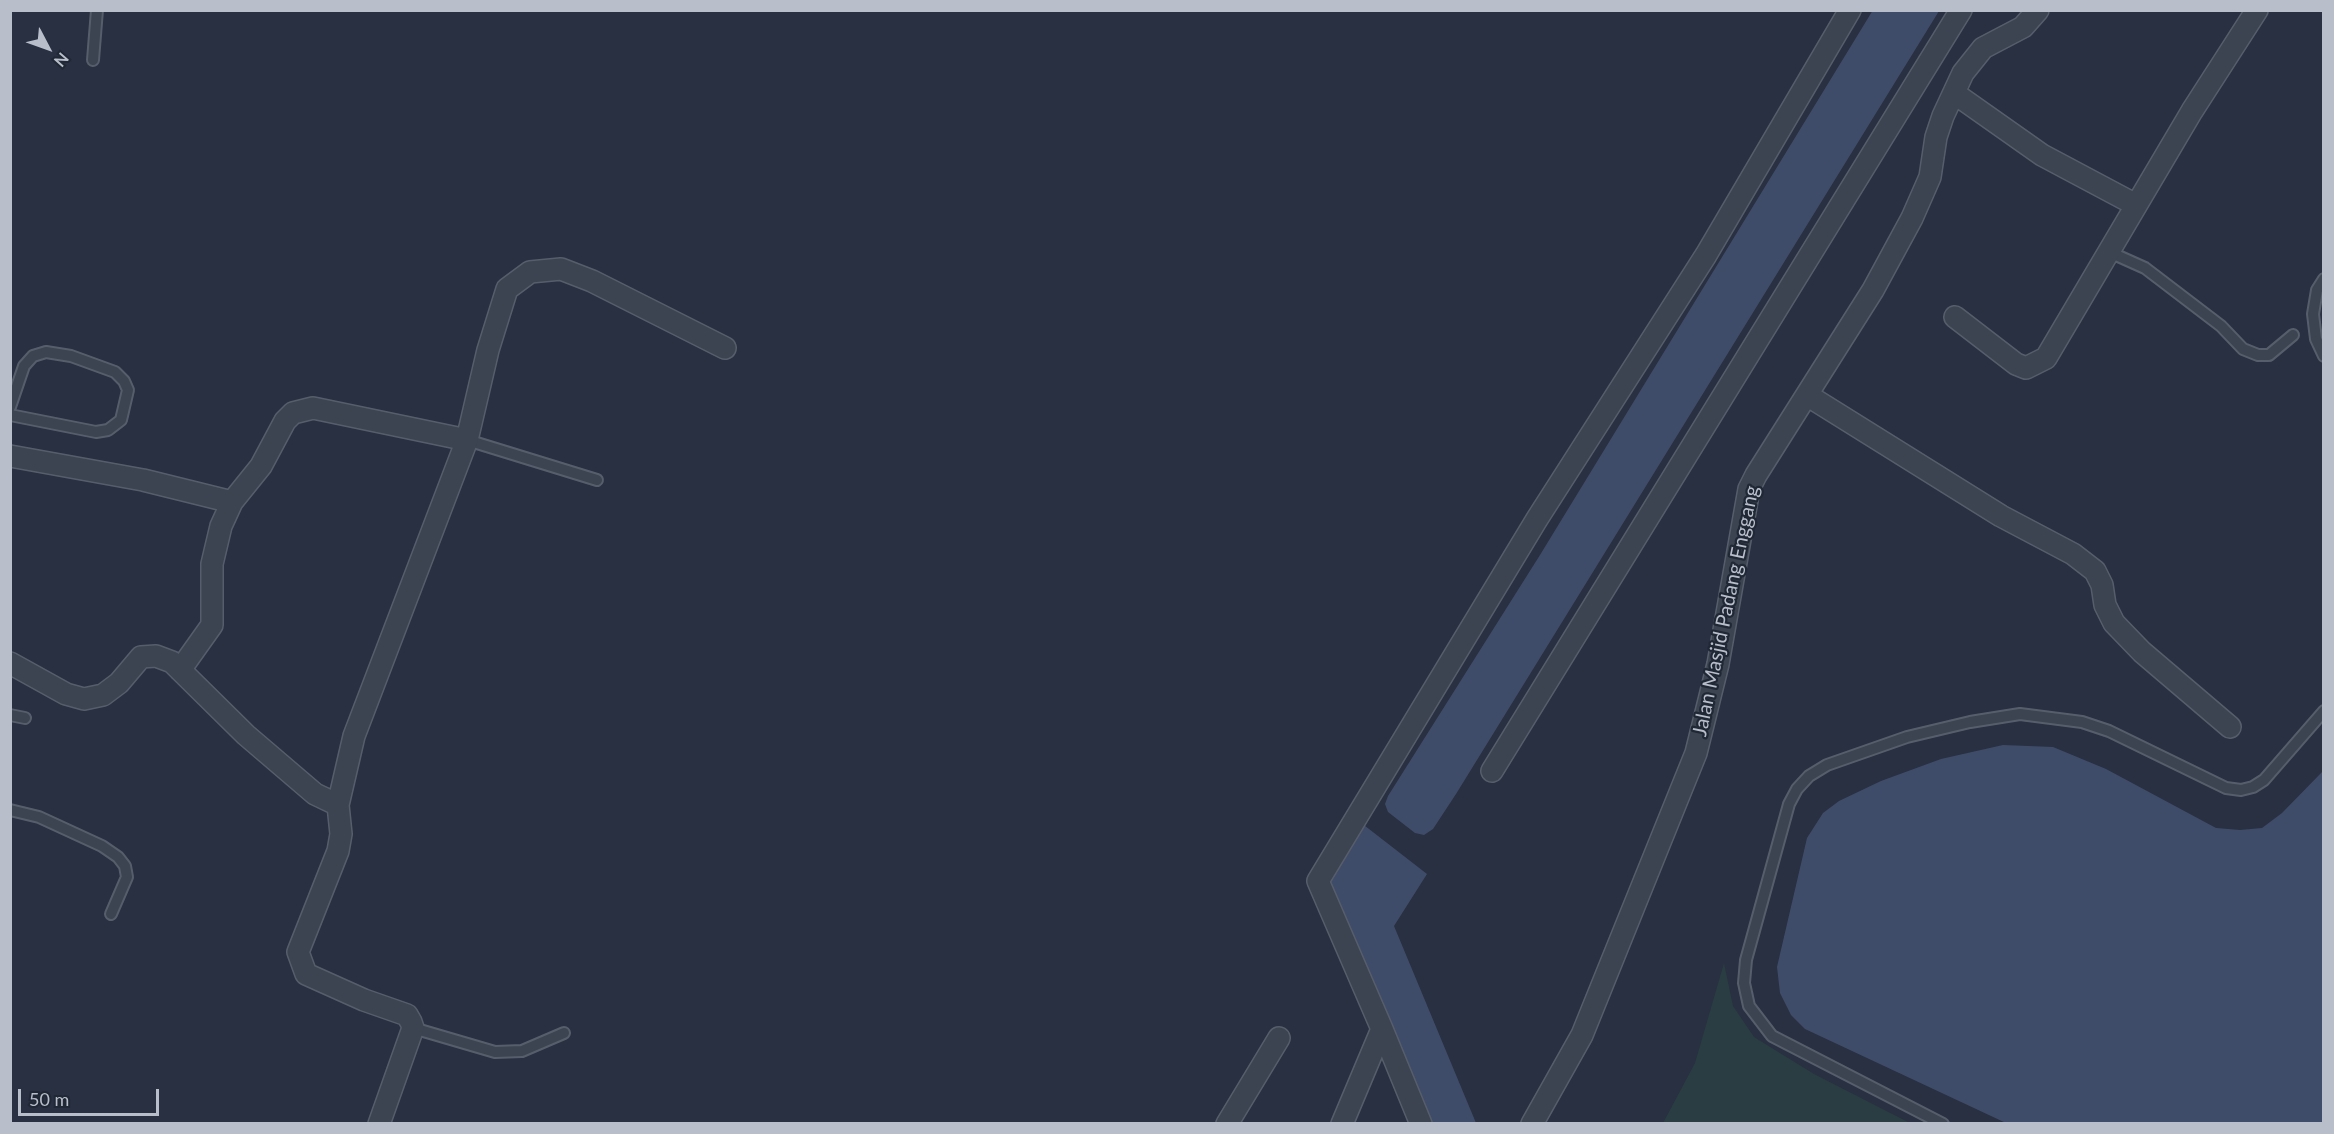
<!DOCTYPE html>
<html>
<head>
<meta charset="utf-8">
<style>
	body { margin:0 }
	#map { position:relative; width:2334px; height:1134px; overflow:hidden; background:#283041; font-family:Lato,sans-serif }
	canvas { display:block }
	.frame { position:absolute; inset:0; border:12px solid #b9becb; pointer-events:none }
	.north { position:absolute; left:18px; top:18px; width:60px; height:60px; -webkit-text-stroke:4px #202836; paint-order:stroke; rotate:131deg; font-size:16px; font-weight:700; line-height:24px; text-align:center; color:#b9becb }
	.north::after { content:''; display:block; margin:auto; width:21px; height:27px; background:#b9becb; clip-path:polygon(50% 0,100% 100%,50% 72%,0 100%) }
	.scale { position:absolute; left:18px; top:1089px; width:141px; height:27px; box-sizing:border-box; border:3px solid #b9becb; border-top:0; padding-left:8px; font-size:18px; line-height:21px; white-space:nowrap; color:#b9becb; -webkit-text-stroke:4px #202836; paint-order:stroke }
</style>
</head>
<body>
<div id="map">
<canvas width="2334" height="1134"></canvas>
<div class="frame"></div>
<div class="north">N</div>
<div class="scale">50 m</div>
</div>
<script>
const ctx = document.querySelector('canvas').getContext('2d');
ctx.lineJoin = 'round';
function fillPath(path, color) { ctx.fillStyle = color; ctx.fill(path, 'evenodd'); }
const toPath = rows => new Path2D(rows.map(r => 'M' + r).join(''));
function stroke(path, color, width, dash) { ctx.strokeStyle = color; ctx.lineWidth = width; ctx.lineCap = dash ? 'butt' : 'round'; ctx.setLineDash(dash || []); ctx.stroke(path); }
function label(font, color, halo, rows, align = 'center') {
  ctx.font = font + ' Lato,sans-serif'; ctx.lineWidth = 4.5; ctx.setLineDash([]); ctx.textBaseline = 'middle'; ctx.strokeStyle = halo; ctx.fillStyle = color; for (const [text, x, y, turn = 0] of rows) {
    ctx.save(); ctx.translate(x, y); ctx.rotate((+turn || 0) * Math.PI / 180); ctx.textAlign = isNaN(turn) ? turn : align; if (halo) ctx.strokeText(text, 0, 0); ctx.fillText(text, 0, 0); ctx.restore();
  }
}
const green = toPath([
	[1724,963,1733,1006,1754,1037,1814,1074,1910,1123,1663,1123,1695,1063]
]);
const water = toPath([
	[1873,10,1939,11,1456,794,1433,829,1424,835,1415,833,1388,812,1385,804,1388,796,1540,555],
	[2003,745,2053,747,2106,769,2216,828,2240,830,2262,828,2282,813,2323,771,2323,1123,2006,1123,1805,1029,1791,1015,1780,993,1777,967,1807,838,1823,813,1839,801,1881,781,1941,759],
	[1360,822,1427,874,1394,926,1476,1123,1429,1123,1327,874]
]);
const lane = toPath([
	[93,60,97,10],
	[2107,251,2145,268,2221,326,2243,349,2258,355,2269,355,2293,335],
	[2324,279,2317,290,2313,314,2316,339,2324,356],
	[10,407,24,366,33,356,46,352,71,356,115,372,124,381,128,390,121,420,108,430,96,432,10,415],
	[467,440,597,480],
	[10,715,25,718],
	[10,810,39,817,102,846,118,857,125,866,127,877,111,914],
	[413,1028,495,1052,522,1051,564,1033],
	[1943,1124,1772,1036,1749,1006,1744,983,1746,960,1789,804,1797,789,1809,776,1827,765,1907,737,1970,722,2020,714,2082,722,2109,731,2226,788,2241,790,2253,787,2264,780,2324,711]
]);
const street = toPath([
	[1954,93,2042,155,2136,205],
	[1955,317,2016,364,2026,368,2046,358,2192,111,2257,10],
	[1807,395,2001,516,2073,554,2095,571,2102,585,2105,605,2114,623,2142,652,2230,727],
	[10,456,143,480,232,502],
	[10,663,66,694,84,699,103,695,119,683,141,657,156,656,172,662,246,735,315,794,338,805,354,736,467,440,488,350,507,289,530,272,561,269,592,281,725,348],
	[180,670,212,625,212,564,221,526,232,502,261,466,285,421,293,413,313,408,467,440],
	[1492,771,1961,10],
	[338,805,341,834,338,851,298,952,306,974,364,1000,407,1015,411,1022,413,1028,379,1124],
	[1382,1029,1421,1124],
	[1227,1124,1279,1038],
	[1342,1124,1382,1029,1318,881,1537,519,1706,255,1850,10],
	[1532,1124,1582,1035,1696,753,1718,664,1749,489,1756,475,1873,290,1912,218,1930,177,1936,137,1943,116,1963,73,1983,48,2023,27,2038,10]
]);
const streetNames = [
	["Jalan Masjid Padang Enggang",1726,611,-78]
];
fillPath(green, '#2a3d42');
fillPath(water, '#3f4c69');
stroke(lane, '#575e6b', 14);
stroke(street, '#575e6b', 24);
stroke(lane, '#3c4351', 10);
stroke(street, '#3c4351', 21);
label('20px', '#b9becb', '#202836', streetNames);
</script>
</body>
</html>
